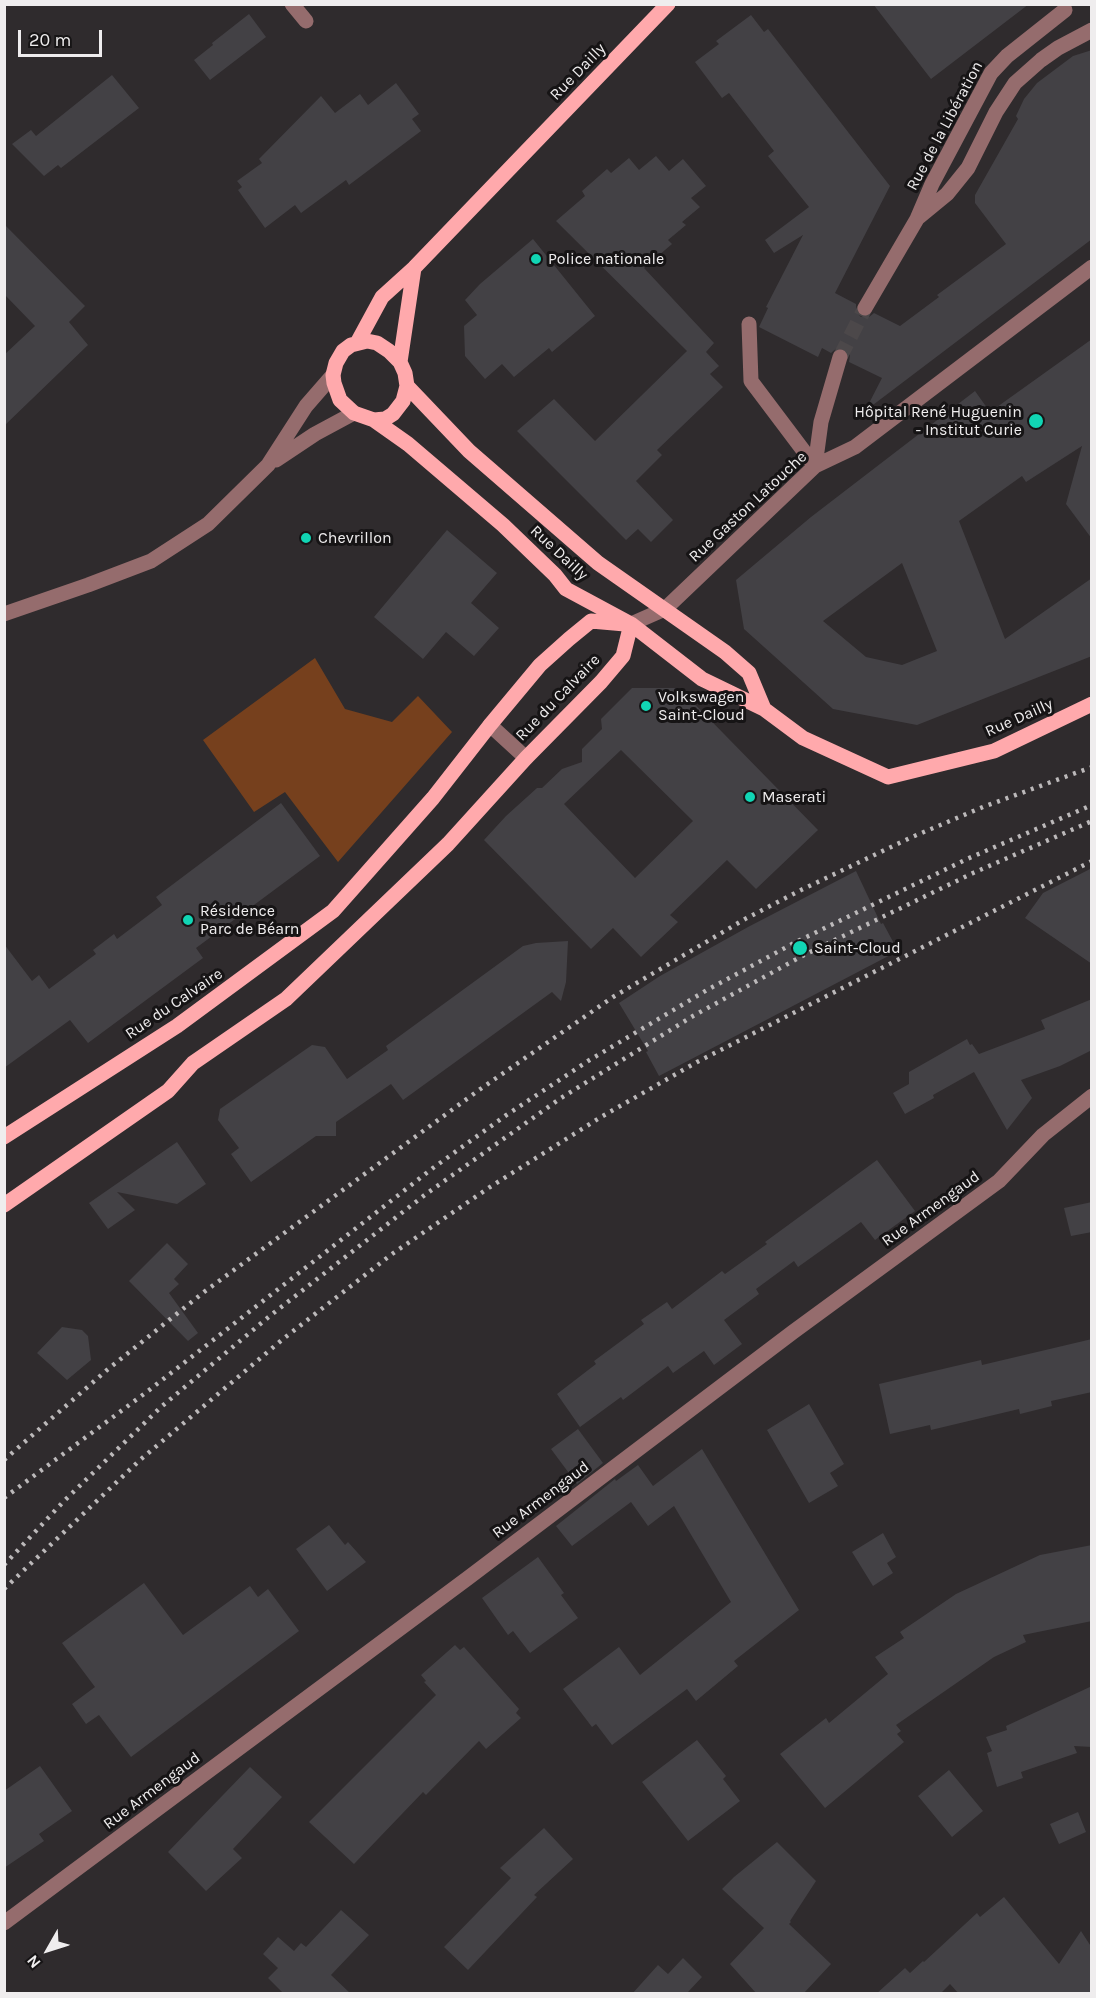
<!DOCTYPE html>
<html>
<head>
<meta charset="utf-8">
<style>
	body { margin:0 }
	#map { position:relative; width:1096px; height:1998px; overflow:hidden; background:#2f2b2d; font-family:Karla,sans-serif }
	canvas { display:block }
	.frame { position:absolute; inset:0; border:6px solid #efedee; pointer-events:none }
	.north { position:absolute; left:18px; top:1920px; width:60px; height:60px; -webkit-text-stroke:4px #161415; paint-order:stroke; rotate:231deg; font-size:16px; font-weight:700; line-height:24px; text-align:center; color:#efedee }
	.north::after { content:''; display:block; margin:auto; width:21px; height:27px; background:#efedee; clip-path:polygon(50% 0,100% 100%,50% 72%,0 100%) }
	.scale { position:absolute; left:18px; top:30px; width:84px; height:27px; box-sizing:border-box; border:3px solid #efedee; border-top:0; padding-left:8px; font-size:18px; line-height:21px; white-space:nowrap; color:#efedee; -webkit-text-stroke:4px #161415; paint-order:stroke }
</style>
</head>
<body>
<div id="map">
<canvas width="1096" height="1998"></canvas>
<div class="frame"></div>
<div class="north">N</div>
<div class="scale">20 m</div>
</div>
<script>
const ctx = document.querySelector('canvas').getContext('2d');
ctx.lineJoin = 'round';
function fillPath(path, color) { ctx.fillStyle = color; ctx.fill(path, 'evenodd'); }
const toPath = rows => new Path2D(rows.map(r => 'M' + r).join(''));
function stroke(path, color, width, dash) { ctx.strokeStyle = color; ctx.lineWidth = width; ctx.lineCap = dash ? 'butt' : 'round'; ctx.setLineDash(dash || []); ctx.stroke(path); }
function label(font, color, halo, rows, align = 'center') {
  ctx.font = font + ' Karla,sans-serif'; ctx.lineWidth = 6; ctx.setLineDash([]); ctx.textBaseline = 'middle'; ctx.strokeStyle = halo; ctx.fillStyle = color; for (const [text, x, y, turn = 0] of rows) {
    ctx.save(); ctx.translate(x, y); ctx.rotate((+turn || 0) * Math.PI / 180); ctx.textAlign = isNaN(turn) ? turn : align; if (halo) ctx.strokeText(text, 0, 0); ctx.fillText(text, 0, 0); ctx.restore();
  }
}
const green = toPath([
	[315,658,345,709,392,722,418,696,452,732,338,862,285,792,254,812,203,740]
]);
const building = toPath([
	[873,4,1029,4,931,79],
	[249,14,266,37,210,80,194,60,213,45,212,43],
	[751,15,764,32,768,29,890,186,835,293,856,304,856,312,861,317,869,317,874,313,900,326,939,297,937,295,1006,244,975,203,975,195,1018,119,1016,116,1024,99,1037,83,1073,56,1092,50,1092,239,865,411,882,378,849,362,850,355,847,350,838,347,831,353,822,348,818,357,759,327,768,308,766,307,803,235,774,253,765,240,809,207,768,156,774,151,729,93,722,98,695,62,719,44,716,41],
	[112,75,139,108,61,168,58,165,44,176,12,144,31,130,36,136],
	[396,83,419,114,412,119,421,131,349,185,346,180,301,213,295,205,265,228,238,190,242,187,237,181,262,163,259,159,321,96,335,113,360,94,368,105],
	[656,156,669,171,683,159,706,186,691,198,700,207,682,222,686,225,668,240,672,244,644,268,714,343,706,352,719,366,710,374,723,387,657,450,662,455,636,481,673,520,651,542,638,529,626,540,517,431,554,399,595,441,687,351,556,221,585,196,582,191,607,169,611,173,629,158,639,170],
	[4,224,85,306,69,322,88,345,4,426,4,355,35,326,4,294],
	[533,239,595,316,552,352,549,348,514,377,502,364,485,379,465,356,464,326,477,315,465,300,480,284],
	[1092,339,1092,539,1066,504,1082,446,1026,482,1022,476,959,521,1005,639,1092,578,1092,656,917,725,833,709,744,629,736,580,811,517,975,391,990,412],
	[902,563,937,651,902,665,866,657,823,621],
	[447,530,497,573,471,603,499,628,474,656,446,632,423,659,374,617],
	[632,688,679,688,818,830,756,889,727,860,670,915,678,922,641,957,613,928,591,949,484,840,506,816,537,788,542,788,562,769,582,762,582,749,602,729,601,719],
	[621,750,693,821,635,878,564,804],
	[281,803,320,856,196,948,203,958,88,1043,70,1020,4,1068,4,944,32,981,39,975,49,989,96,954,93,950,114,934,117,939,162,905,156,897],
	[1092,868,1092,964,1025,918,1043,893],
	[856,871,881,924,883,923,898,951,659,1076,646,1052,648,1051,619,1003,660,976,748,927],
	[568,941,566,982,561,1001,552,992,403,1100,391,1084,336,1122,336,1136,316,1136,251,1182,231,1154,239,1148,218,1120,220,1109,312,1045,325,1047,347,1079,388,1050,386,1046,523,946,536,943],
	[1092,999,1092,1050,1060,1066,1021,1080,1032,1098,1007,1130,974,1072,933,1095,934,1098,905,1114,893,1093,909,1084,909,1072,967,1039,970,1045,972,1044,979,1054,1045,1029,1041,1020],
	[177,1142,206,1184,177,1204,117,1192,135,1210,108,1229,89,1203],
	[877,1160,915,1211,875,1240,861,1222,798,1267,794,1261,756,1289,759,1294,724,1320,742,1344,714,1365,704,1351,673,1373,668,1366,623,1400,621,1397,580,1427,557,1394,596,1364,594,1361,644,1324,641,1320,667,1302,672,1309,722,1271,725,1274,767,1244,765,1242],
	[1092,1202,1092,1232,1071,1236,1064,1208],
	[167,1243,188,1264,174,1279,179,1284,169,1293,198,1333,188,1341,129,1281],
	[62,1327,82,1330,88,1336,91,1360,67,1380,37,1353],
	[1092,1339,1092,1392,1051,1401,1052,1406,1020,1414,1019,1409,931,1430,930,1425,890,1434,879,1384,981,1360,982,1365],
	[809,1404,844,1464,830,1473,838,1486,809,1503,767,1430],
	[578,1429,603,1463,577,1484,551,1449],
	[702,1449,799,1610,734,1661,738,1666,696,1701,687,1689,612,1745,596,1724,592,1727,563,1689,619,1647,640,1675,731,1602,674,1506,648,1526,631,1502,572,1546,556,1526,615,1479,616,1481,638,1465,653,1486],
	[329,1525,345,1545,348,1542,366,1562,327,1591,296,1549],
	[883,1533,896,1557,887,1563,893,1573,873,1586,852,1552],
	[1092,1545,1092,1621,1023,1635,1026,1642,994,1657,896,1725,901,1731,897,1734,904,1742,825,1808,780,1754,826,1718,829,1723,888,1674,875,1657,904,1638,900,1632,956,1594,1040,1555],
	[538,1557,564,1593,561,1595,578,1618,530,1653,513,1631,508,1635,482,1598],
	[144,1583,183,1635,250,1586,258,1597,268,1589,299,1631,131,1757,99,1715,86,1724,72,1704,95,1687,62,1643],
	[455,1645,460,1650,464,1647,519,1709,516,1713,521,1718,486,1749,479,1741,426,1795,423,1792,354,1864,309,1822,436,1695,424,1682,426,1681,421,1675],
	[1092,1686,1092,1747,1074,1746,1077,1753,1021,1772,1023,1778,997,1787,987,1753,992,1751,986,1737,1007,1730,1006,1726],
	[697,1740,726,1776,723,1779,740,1801,688,1841,642,1782],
	[40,1766,72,1811,39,1834,44,1841,4,1868,4,1791],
	[250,1767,282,1797,233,1849,242,1858,206,1891,168,1852],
	[949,1770,983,1811,952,1837,918,1796],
	[1078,1812,1086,1832,1059,1844,1050,1824],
	[544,1828,573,1859,534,1895,537,1897,468,1970,444,1947,511,1878,500,1868],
	[777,1842,816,1881,790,1921,791,1922,789,1924,831,1964,804,1993,756,1993,730,1964,764,1928,722,1889,734,1877],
	[1004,1897,1059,1964,1081,1931,1092,1948,1092,1994,959,1994,950,1984,940,1994,876,1994,905,1968,910,1973,923,1961,924,1962,977,1913,980,1917],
	[341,1910,369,1935,331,1975,351,1994,284,1994,268,1978,278,1968,263,1954,278,1937,294,1951,301,1943,306,1947],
	[683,1958,702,1977,688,1992,689,1994,632,1994,658,1965,668,1974]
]);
const minorTunnel = toPath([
	[840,357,865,308]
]);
const minor = toPath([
	[292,4,306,21],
	[919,217,947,194,968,168,996,112,1015,83,1041,60,1058,48,1092,30],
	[865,308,917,219,932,184,991,73,1007,56,1065,10],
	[749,324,751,381,815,466],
	[276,460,315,434,354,413],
	[815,466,821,422,840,357],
	[4,614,88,585,151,561,208,524,268,465,306,406,333,375],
	[631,624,665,609,815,466,855,447,1092,267],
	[490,725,526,758],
	[4,1923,468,1578,793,1332,999,1181,1043,1135,1092,1096]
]);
const major = toPath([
	[367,341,377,343,389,351,400,362,405,373,407,386,403,401,393,414,385,419,374,420,354,413,340,400,334,383,333,375,336,363,343,351,351,345,367,341],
	[357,343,382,297,414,268,668,4],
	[400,362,414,268],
	[407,386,469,451,598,563,725,652,749,673,764,709],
	[374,420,408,444,503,525,555,575,566,589,631,624,702,679,764,709,803,738,888,777,994,751,1092,704],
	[4,1137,177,1026,333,911,433,798,490,725,540,665,569,639,591,621,625,624],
	[4,1205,168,1091,193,1063,286,999,448,844,526,758,601,682,623,656,631,624]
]);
const rail = toPath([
	[4,1460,107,1370,204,1292,479,1090,613,997,745,919,801,890,912,837,983,807,1092,767],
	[4,1498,148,1391,433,1168,505,1116,588,1061,707,990,796,942,967,859,1092,805],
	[4,1565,64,1501,161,1407,271,1315,426,1194,561,1098,693,1016,804,955,973,873,1092,821],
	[4,1589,140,1460,283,1339,392,1254,490,1187,601,1117,697,1062,1092,861]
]);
const markers = [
	[536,259,6,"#11d5b4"],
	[1036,421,8,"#11d5b4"],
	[306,538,6,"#11d5b4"],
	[646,706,6,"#11d5b4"],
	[750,797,6,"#11d5b4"],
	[188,920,6,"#11d5b4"],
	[800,948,8,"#11d5b4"]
];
const streetNames = [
	["Rue Dailly",578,72,-46],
	["Rue de la Libération",945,126,-62],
	["Rue Gaston Latouche",748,507,-43],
	["Rue Dailly",559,553,43],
	["Rue du Calvaire",558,698,-46],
	["Rue Dailly",1019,718,-24],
	["Rue du Calvaire",174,1004,-34],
	["Rue Armengaud",931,1209,-36],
	["Rue Armengaud",541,1500,-37],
	["Rue Armengaud",152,1791,-37]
];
const poiNames = [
	["Police nationale",548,259],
	["Hôpital René Huguenin",1022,412,"right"],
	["- Institut Curie",1022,430,"right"],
	["Chevrillon",318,538],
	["Volkswagen",658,697],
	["Saint-Cloud",658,715],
	["Maserati",762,797],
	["Résidence",200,911],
	["Parc de Béarn",200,929],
	["Saint-Cloud",814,948]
];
fillPath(green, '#76401d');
fillPath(building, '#434145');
stroke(minorTunnel, '#4c484a', 15, [15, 8]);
stroke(minor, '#956c6d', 15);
stroke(major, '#ffa9ac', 15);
stroke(rail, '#bcb9ba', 4.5, [3, 6]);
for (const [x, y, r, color] of markers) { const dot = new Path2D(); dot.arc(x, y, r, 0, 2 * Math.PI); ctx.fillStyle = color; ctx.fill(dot); stroke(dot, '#161415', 2); }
label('16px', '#efedee', '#161415', streetNames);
label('16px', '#efedee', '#161415', poiNames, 'left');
</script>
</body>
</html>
